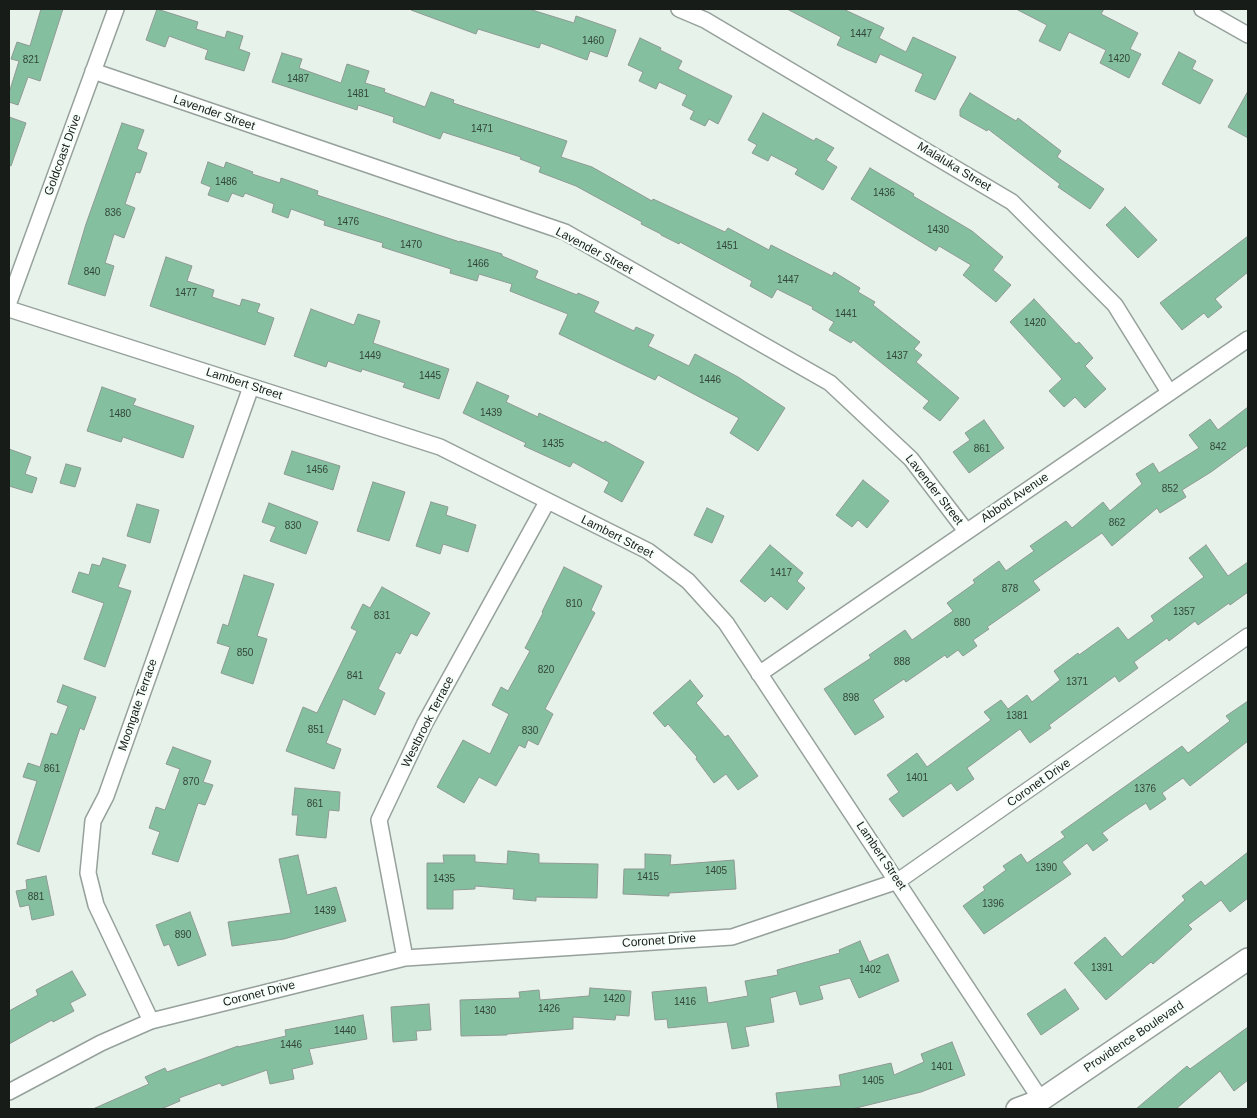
<!DOCTYPE html>
<html>
<head>
<meta charset="utf-8">
<style>
	body { margin:0 }
	#map { position:relative; width:1257px; height:1118px; overflow:hidden; background:#e7f2eb; font-family:Arial,sans-serif }
	canvas { display:block }
	.frame { position:absolute; inset:0; border:10px solid #181c19; pointer-events:none }
</style>
</head>
<body>
<div id="map">
<canvas width="1257" height="1118"></canvas>
<div class="frame"></div>
</div>
<script>
const ctx = document.querySelector('canvas').getContext('2d');
ctx.lineJoin = 'round';
function fillPath(path, color) { ctx.fillStyle = color; ctx.fill(path, 'evenodd'); }
const toPath = rows => new Path2D(rows.map(r => 'M' + r).join(''));
function stroke(path, color, width, dash) { ctx.strokeStyle = color; ctx.lineWidth = width; ctx.lineCap = dash ? 'butt' : 'round'; ctx.setLineDash(dash || []); ctx.stroke(path); }
function label(font, color, halo, rows, align = 'center') {
  ctx.font = font + ' Arial,sans-serif'; ctx.lineWidth = 4.5; ctx.setLineDash([]); ctx.textBaseline = 'middle'; ctx.strokeStyle = halo; ctx.fillStyle = color; for (const [text, x, y, turn = 0] of rows) {
    ctx.save(); ctx.translate(x, y); ctx.rotate((+turn || 0) * Math.PI / 180); ctx.textAlign = isNaN(turn) ? turn : align; if (halo) ctx.strokeText(text, 0, 0); ctx.fillText(text, 0, 0); ctx.restore();
  }
}
const building = toPath([
	[41,9,63,9,40,81,28,77,18,105,9,102,9,93,19,61,11,59,17,42,30,46,41,9],
	[157,9,198,22,196,29,225,38,227,31,243,36,239,49,250,53,244,71,205,59,208,50,169,36,165,47,146,40,157,9],
	[411,9,529,9,574,23,576,16,616,30,607,57,590,51,587,60,541,43,539,48,478,29,476,34,411,10,411,9],
	[787,9,843,9,884,28,879,38,906,52,913,37,956,57,935,100,915,91,923,74,880,54,876,63,837,45,841,37,787,9],
	[1016,9,1104,9,1101,14,1138,33,1130,49,1141,54,1129,78,1100,63,1106,50,1069,32,1060,51,1039,41,1047,25,1016,9],
	[640,38,661,48,660,50,682,61,678,69,732,96,718,124,709,119,705,126,690,119,694,111,682,105,687,95,659,82,656,89,639,81,643,72,628,65,640,38],
	[1179,52,1196,61,1192,69,1213,80,1200,104,1162,84,1179,52],
	[282,53,302,59,299,68,341,83,347,64,369,71,365,83,385,89,384,92,425,107,431,92,454,100,453,103,567,141,561,157,592,167,652,201,653,199,725,232,728,228,769,250,771,245,832,276,834,272,860,288,858,292,875,302,873,305,920,342,914,349,922,355,916,362,959,398,940,421,923,408,929,401,853,340,851,343,829,330,834,322,812,309,813,307,777,289,772,298,750,286,752,281,680,242,679,244,661,235,661,234,641,224,642,222,576,186,539,172,541,167,520,159,521,157,443,132,440,139,393,122,394,117,358,105,357,110,272,82,282,53],
	[1248,91,1248,138,1228,127,1248,91],
	[970,93,1016,121,1018,118,1061,151,1057,157,1104,189,1090,209,1058,187,1060,184,988,129,987,131,960,116,960,110,970,93],
	[763,113,814,141,816,138,834,148,826,160,837,167,823,190,795,174,798,169,771,155,768,161,752,153,757,145,748,140,763,113],
	[9,117,26,123,11,166,9,165,9,117],
	[122,123,144,130,137,149,147,153,140,173,136,172,125,204,135,208,124,238,114,234,105,263,114,266,105,296,68,284,86,224,122,123],
	[208,162,224,168,226,162,253,172,252,174,280,183,281,178,318,191,317,195,460,242,460,241,502,254,502,256,538,271,535,278,577,295,578,293,599,302,594,312,634,331,636,327,654,335,648,346,689,366,695,354,738,377,785,408,758,451,730,433,739,418,658,375,655,380,559,334,568,314,510,291,512,284,479,274,477,281,450,273,451,269,382,247,383,243,324,225,325,221,291,209,288,218,272,212,274,204,245,193,243,197,232,193,228,202,208,195,211,187,201,183,208,162],
	[870,168,914,194,913,196,972,231,1003,257,993,270,1011,285,996,302,963,275,971,265,939,246,936,251,851,199,870,168],
	[1125,207,1157,240,1138,258,1106,225,1125,207],
	[1248,236,1248,272,1215,299,1222,307,1208,318,1204,313,1182,330,1160,303,1248,236],
	[166,257,192,266,187,281,214,290,212,297,240,306,242,299,260,304,257,312,274,318,265,345,150,306,166,257],
	[1034,299,1076,344,1079,342,1093,358,1085,366,1106,389,1085,408,1075,397,1064,407,1049,391,1062,379,1010,322,1034,299],
	[311,309,354,325,358,314,380,321,373,343,449,369,439,399,403,387,405,383,362,369,361,372,328,361,326,367,294,356,311,309],
	[477,382,509,396,506,402,538,417,539,413,604,443,605,441,644,462,622,502,604,492,609,482,573,462,570,467,524,446,526,443,463,413,477,382],
	[102,387,136,399,133,405,194,426,183,458,123,437,121,442,87,431,102,387],
	[1248,407,1248,445,1211,472,1182,490,1186,497,1160,513,1157,508,1112,546,1102,533,1033,581,1040,590,987,627,989,629,973,640,977,646,963,656,958,650,947,658,945,655,906,682,904,679,873,700,884,717,855,735,824,689,871,658,869,655,905,630,912,640,953,611,947,603,975,583,973,580,999,561,1006,571,1034,551,1030,546,1066,521,1072,528,1103,502,1110,511,1142,484,1136,474,1153,463,1159,473,1199,448,1189,435,1210,419,1218,430,1248,407],
	[984,420,1004,448,969,473,953,452,970,440,965,433,984,420],
	[9,449,31,457,25,474,37,478,32,493,9,486,9,449],
	[292,451,340,466,333,490,284,474,292,451],
	[66,464,81,468,75,487,60,483,66,464],
	[863,480,889,501,867,528,858,520,852,527,836,515,863,480],
	[373,482,405,492,389,541,357,531,373,482],
	[431,502,448,507,446,515,476,525,468,552,443,544,440,554,416,546,431,502],
	[269,503,318,522,306,554,270,541,276,527,262,522,269,503],
	[137,504,159,510,150,543,127,536,137,504],
	[707,508,724,516,712,543,694,535,707,508],
	[770,545,803,573,797,581,805,588,787,610,771,596,765,602,740,581,770,545],
	[1206,545,1228,576,1248,562,1248,592,1230,605,1229,603,1198,625,1195,621,1169,641,1167,638,1134,662,1138,668,1119,682,1115,676,1049,725,1051,728,1030,743,1020,729,967,768,974,779,957,791,951,783,903,817,889,799,899,792,887,775,917,753,927,767,991,720,984,712,1001,700,1008,709,1027,695,1032,702,1060,680,1054,671,1078,653,1079,655,1118,627,1128,640,1154,621,1151,616,1204,577,1189,558,1206,545],
	[103,558,126,565,118,587,131,591,105,667,84,659,104,603,72,592,79,572,89,575,92,564,100,566,103,558],
	[564,567,602,586,591,610,595,613,545,709,553,714,538,745,528,740,525,748,519,745,496,786,479,777,464,803,437,787,463,740,490,754,509,714,492,705,501,687,508,691,530,651,525,648,543,613,542,612,564,567],
	[244,575,274,584,257,636,267,639,253,684,221,673,230,647,217,643,223,624,228,626,244,575],
	[382,587,430,613,417,636,411,633,400,654,396,652,378,689,385,693,375,715,343,699,326,743,341,749,334,769,286,751,303,707,317,713,357,631,351,628,363,604,370,608,382,587],
	[690,680,703,696,696,703,725,737,728,735,758,776,738,790,726,774,714,783,696,759,697,757,668,724,665,727,653,713,690,680],
	[63,685,96,697,84,730,80,728,39,852,17,844,37,781,23,777,28,763,40,767,51,733,57,735,68,706,57,702,63,685],
	[1248,701,1248,741,1190,786,1183,778,1162,793,1166,799,1150,810,1146,803,1129,814,1102,833,1108,840,1093,851,1087,843,1062,862,1071,874,984,934,963,906,985,890,983,887,1006,870,1003,866,1021,854,1027,863,1065,837,1061,832,1182,746,1188,753,1230,721,1226,716,1248,701],
	[173,747,211,761,203,782,213,785,205,805,198,803,178,862,152,854,160,832,149,828,156,807,165,810,180,769,166,764,173,747],
	[295,788,340,792,339,811,329,810,326,838,296,835,298,815,292,815,295,788],
	[508,851,539,854,539,863,598,864,597,898,536,897,536,901,513,899,514,889,475,886,475,889,453,890,453,909,427,909,427,863,444,863,443,855,475,855,475,862,507,864,508,851],
	[1248,852,1248,898,1230,912,1221,900,1188,925,1192,929,1153,964,1151,962,1106,1000,1074,963,1105,937,1122,957,1185,900,1182,896,1201,881,1205,886,1248,852],
	[645,854,671,855,670,865,734,860,736,889,669,893,669,896,623,894,624,869,645,869,645,854],
	[298,855,307,895,336,887,346,921,284,939,232,946,228,922,291,913,279,859,298,855],
	[46,876,54,915,32,920,29,905,20,907,16,891,27,889,26,880,46,876],
	[190,912,206,955,178,966,169,944,164,946,156,925,190,912],
	[860,941,869,962,888,954,899,981,859,998,850,978,819,986,823,999,800,1005,796,991,770,998,774,1022,745,1027,749,1046,732,1049,727,1022,668,1028,667,1019,655,1020,652,992,706,987,708,1003,748,996,745,981,778,975,777,970,840,953,839,950,860,941],
	[72,971,86,995,70,1003,74,1011,53,1022,52,1020,9,1044,9,1011,38,995,36,990,72,971],
	[590,988,631,991,629,1016,616,1015,615,1020,573,1017,573,1029,507,1034,507,1035,461,1036,460,1000,520,998,519,992,539,990,540,1000,589,996,590,988],
	[1065,989,1079,1009,1041,1035,1027,1014,1065,989],
	[429,1004,431,1030,416,1031,417,1040,393,1042,391,1007,429,1004],
	[363,1015,367,1039,309,1049,313,1064,292,1069,294,1079,270,1084,267,1070,222,1086,220,1083,179,1098,180,1101,161,1109,93,1109,149,1084,145,1077,165,1068,167,1072,238,1046,238,1047,286,1036,285,1030,363,1015],
	[1248,1027,1248,1080,1234,1091,1220,1071,1176,1109,1136,1109,1187,1066,1190,1069,1248,1027],
	[952,1042,965,1075,921,1092,852,1109,778,1109,776,1093,841,1086,839,1075,891,1063,894,1075,924,1062,921,1054,952,1042]
]);
const minor = toPath([
	[679,9,705,20,1012,202,1115,305,1169,392],
	[1202,9,1248,35],
	[93,71,565,232,830,383,911,459,966,531],
	[9,302,116,9],
	[9,309,440,447,648,551,688,581,726,623,1041,1100],
	[759,674,1248,339],
	[405,958,379,820,425,723,547,502],
	[151,1021,96,905,88,873,93,821,106,796,251,387],
	[9,1092,101,1043,151,1021,405,958,732,937,898,881,1248,636]
]);
const secondary = toPath([
	[1017,1109,1041,1100,1248,959]
]);
const numberNames = [
	["1447",861,34],
	["1460",593,41],
	["1420",1119,59],
	["821",31,60],
	["1487",298,79],
	["1481",358,94],
	["1471",482,129],
	["1486",226,182],
	["1436",884,193],
	["836",113,213],
	["1476",348,222],
	["1430",938,230],
	["1470",411,245],
	["1451",727,246],
	["1466",478,264],
	["840",92,272],
	["1447",788,280],
	["1477",186,293],
	["1441",846,314],
	["1420",1035,323],
	["1449",370,356],
	["1437",897,356],
	["1445",430,376],
	["1446",710,380],
	["1439",491,413],
	["1480",120,414],
	["1435",553,444],
	["842",1218,447],
	["861",982,449],
	["1456",317,470],
	["852",1170,489],
	["862",1117,523],
	["830",293,526],
	["1417",781,573],
	["878",1010,589],
	["810",574,604],
	["1357",1184,612],
	["831",382,616],
	["880",962,623],
	["850",245,653],
	["888",902,662],
	["820",546,670],
	["841",355,676],
	["1371",1077,682],
	["898",851,698],
	["1381",1017,716],
	["851",316,730],
	["830",530,731],
	["861",52,769],
	["1401",917,778],
	["870",191,782],
	["1376",1145,789],
	["861",315,804],
	["1390",1046,868],
	["1405",716,871],
	["1415",648,877],
	["1435",444,879],
	["881",36,897],
	["1396",993,904],
	["1439",325,911],
	["890",183,935],
	["1391",1102,968],
	["1402",870,970],
	["1420",614,999],
	["1416",685,1002],
	["1426",549,1009],
	["1430",485,1011],
	["1440",345,1031],
	["1446",291,1045],
	["1401",942,1067],
	["1405",873,1081]
];
const streetNames = [
	["Lavender Street",214,113,19],
	["Goldcoast Drive",63,155,-70],
	["Malaluka Street",954,167,31],
	["Lavender Street",594,251,28],
	["Lambert Street",244,384,18],
	["Lavender Street",934,490,52],
	["Abbott Avenue",1015,498,-34],
	["Lambert Street",617,537,27],
	["Moongate Terrace",138,705,-71],
	["Westbrook Terrace",428,722,-63],
	["Coronet Drive",1039,783,-35],
	["Lambert Street",881,856,56],
	["Coronet Drive",659,941,-4],
	["Coronet Drive",259,994,-14],
	["Providence Boulevard",1134,1037,-34]
];
fillPath(building, '#84c09f');
stroke(building, '#8e9993', 1);
stroke(minor, '#96a19b', 18);
stroke(secondary, '#96a19b', 24);
stroke(minor, '#fff', 15);
stroke(secondary, '#fff', 21);
label('10px', '#33453a', null, numberNames);
label('12px', '#181c19', '#f6fff9', streetNames);
</script>
</body>
</html>
